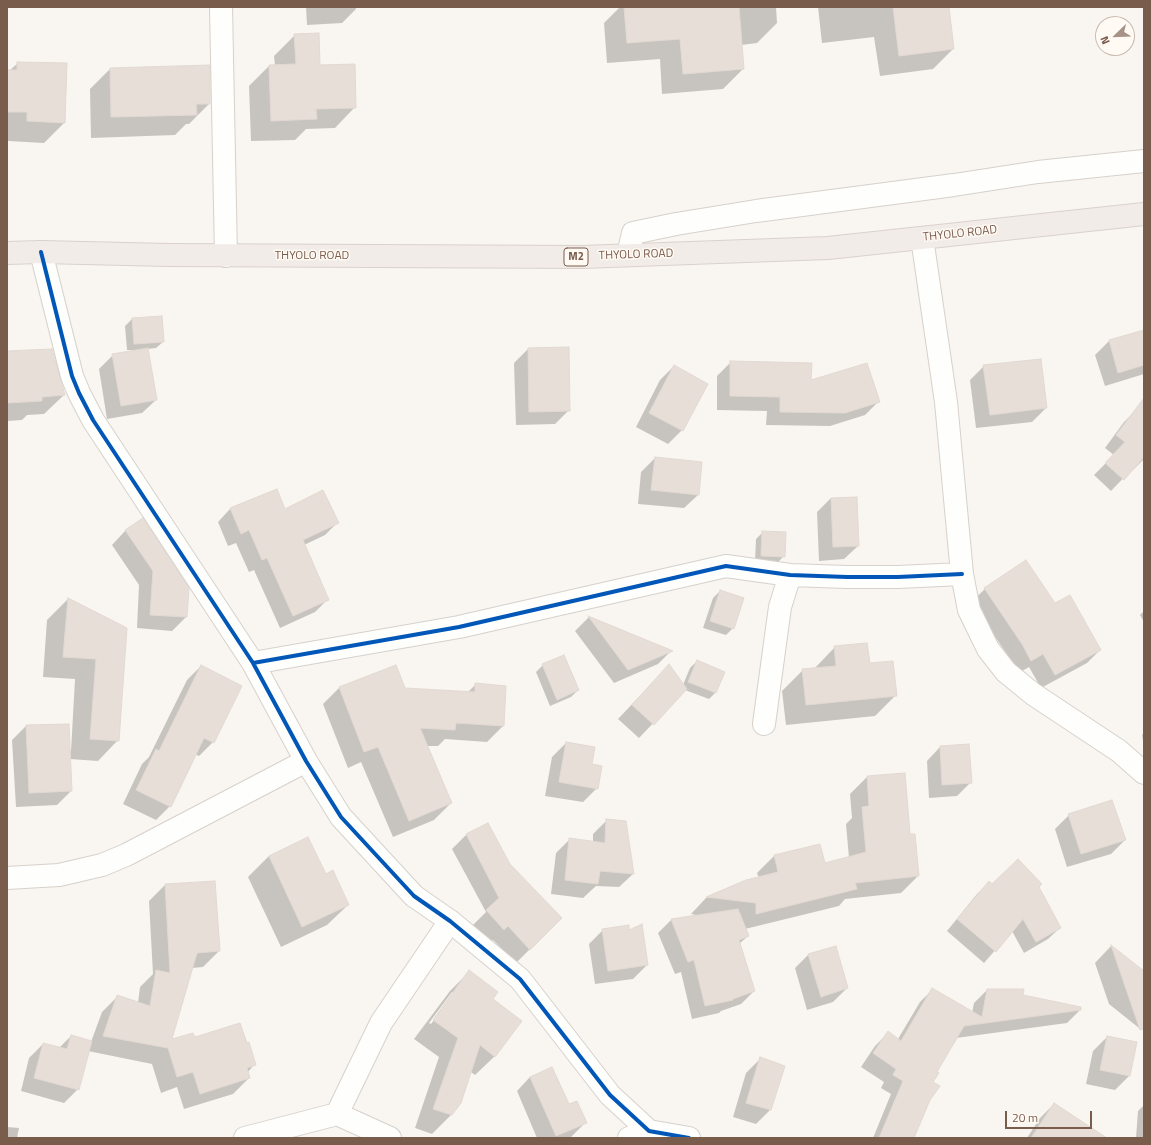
<!DOCTYPE html>
<html>
<head>
<meta charset="utf-8">
<style>
	body { margin:0 }
	#map { position:relative; width:1151px; height:1145px; overflow:hidden; background:#f9f5f0; font-family:"Titillium Web",sans-serif }
	canvas { display:block }
	.frame { position:absolute; inset:0; border:8px solid #7a5c4d; pointer-events:none }
	.north { position:absolute; left:1095px; top:16px; width:40px; height:40px; box-sizing:border-box; background:#fffaf3; border:1px solid #cabbb1; border-radius:50%; rotate:247deg; font-size:11px; font-weight:700; line-height:16px; text-align:center; color:#7a5c4d }
	.north::after { content:''; display:block; margin:auto; width:14px; height:18px; background:#a69286; clip-path:polygon(50% 0,100% 100%,50% 72%,0 100%) }
	.scale { position:absolute; left:1005px; top:1111px; width:87px; height:18px; box-sizing:border-box; border:2px solid #7a5c4d; border-top:0; padding-left:5px; font-size:12px; line-height:14px; white-space:nowrap; color:#7a5c4d; -webkit-text-stroke:3px #fffaf3; paint-order:stroke }
</style>
</head>
<body>
<div id="map">
<canvas width="1151" height="1145"></canvas>
<div class="frame"></div>
<div class="north">N</div>
<div class="scale">20 m</div>
</div>
<script>
const ctx = document.querySelector('canvas').getContext('2d');
ctx.lineJoin = 'round';
function fillPath(path, color) { ctx.fillStyle = color; ctx.fill(path, 'evenodd'); }
const toPath = rows => new Path2D(rows.map(r => 'M' + r).join(''));
function stroke(path, color, width, dash) { ctx.strokeStyle = color; ctx.lineWidth = width; ctx.lineCap = dash ? 'butt' : 'round'; ctx.setLineDash(dash || []); ctx.stroke(path); }
function label(font, color, halo, rows, align = 'center') {
  ctx.font = font + ' "Titillium Web",sans-serif'; ctx.lineWidth = 3; ctx.setLineDash([]); ctx.textBaseline = 'middle'; ctx.strokeStyle = halo; ctx.fillStyle = color; for (const [text, x, y, turn = 0] of rows) {
    ctx.save(); ctx.translate(x, y); ctx.rotate((+turn || 0) * Math.PI / 180); ctx.textAlign = isNaN(turn) ? turn : align; if (halo) ctx.strokeText(text, 0, 0); ctx.fillText(text, 0, 0); ctx.restore();
  }
}
const shadow = toPath([
	[306,7,356,7,356,9,342,23,307,25],
	[620,7,776,7,777,23,757,43,741,45,743,69,723,89,662,94,660,59,607,63,604,23],
	[818,7,948,7,953,49,933,69,880,76,874,37,822,43],
	[295,35,319,66,355,107,335,128,306,129,295,140,251,141,249,86,269,66,275,65,274,56],
	[18,63,64,123,44,143,8,141,7,71,9,71],
	[110,69,209,104,189,124,186,124,175,135,91,138,90,89],
	[132,319,163,342,156,348,147,349,156,400,142,413,107,419,99,369,113,355,134,352,134,350,127,350,125,326],
	[1144,331,1144,374,1105,386,1095,355,1109,341],
	[528,349,569,410,555,424,516,425,514,363],
	[7,352,64,395,44,414,27,415,22,420,7,421],
	[731,362,810,381,879,401,865,415,830,426,766,425,767,411,717,410,717,376],
	[674,366,706,384,682,430,668,444,636,427,660,380],
	[984,366,1046,408,1032,422,976,428,970,380],
	[1136,410,1144,416,1144,459,1133,470,1132,469,1111,491,1094,475,1114,455,1105,448,1124,422],
	[655,458,698,495,684,508,638,504,641,472],
	[276,490,285,510,338,522,325,535,304,545,328,599,315,612,280,628,254,570,249,572,236,543,228,546,218,522,230,509],
	[831,498,858,546,844,559,819,561,817,512],
	[142,519,186,617,172,631,137,628,139,585,112,545,125,531],
	[763,532,784,556,777,563,755,562,756,539],
	[1025,561,1055,605,1100,650,1087,663,1041,688,1029,667,1017,674,1009,657,971,602,985,589],
	[720,591,733,628,726,635,703,628,713,598],
	[68,599,126,629,118,740,98,761,70,759,71,791,57,805,16,807,12,740,26,726,71,751,75,679,43,677,47,620],
	[1144,611,1144,622,1140,615],
	[589,617,671,651,658,664,614,683,575,631],
	[835,647,869,665,896,695,875,716,786,725,782,691,803,670,814,669],
	[697,661,715,693,709,699,685,690,639,738,618,719,669,665,683,685,690,668],
	[543,665,578,690,571,697,550,706,536,672],
	[201,666,213,742,199,756,195,754,170,806,156,820,123,804,142,764,149,757,187,680],
	[476,684,503,726,487,742,445,739,438,746,426,746,451,803,434,820,393,837,361,762,348,768,323,704,339,688,404,689,467,693],
	[1144,733,1144,746,1142,735],
	[566,743,591,765,597,788,583,802,545,796,552,757],
	[940,747,971,782,957,796,929,798,927,761],
	[867,777,909,835,918,876,901,893,845,899,839,906,745,929,748,936,739,944,754,991,741,1004,721,1011,719,1013,692,1019,681,972,675,974,658,933,671,920,701,916,691,914,706,898,746,881,759,878,757,873,774,856,819,845,824,864,849,858,846,824,852,818,850,794],
	[1069,815,1125,840,1111,854,1067,867,1055,829],
	[607,820,633,874,619,887,596,886,583,898,551,894,556,853,570,839,593,842,593,834],
	[488,824,509,865,561,918,516,963,493,940,490,943,473,925,486,912,452,849,466,835],
	[307,838,325,875,348,905,327,925,281,947,248,877,269,856],
	[989,883,992,885,1038,887,1060,928,1048,939,1024,953,1012,931,984,963,947,931,977,894],
	[165,885,219,951,203,967,192,968,170,1041,194,1038,255,1064,247,1073,249,1078,233,1094,184,1109,177,1087,161,1093,152,1064,88,1051,78,1089,64,1103,21,1091,29,1058,43,1044,59,1048,71,1036,91,1042,102,1012,118,996,138,1003,140,987,153,974,149,901],
	[603,930,628,931,647,965,633,979,595,984,589,944],
	[1111,946,1144,972,1144,1024,1139,1028,1109,1004,1095,963],
	[809,954,847,988,833,1002,807,1010,795,968],
	[469,972,491,999,495,1056,475,1075,471,1072,451,1115,432,1134,415,1128,439,1057,414,1039,450,991],
	[452,992,455,992,431,1024,429,1023],
	[933,989,972,1013,974,1003,987,990,1022,995,1080,1010,1067,1023,956,1038,936,1072,932,1082,930,1100,913,1138,873,1138,891,1094,881,1088,884,1082,861,1067,875,1046,888,1033,898,1039,920,1002],
	[1107,1037,1129,1076,1115,1090,1086,1084,1093,1051],
	[760,1059,784,1066,770,1110,756,1124,733,1117,746,1073],
	[530,1077,585,1123,571,1137,569,1138,537,1138,517,1091],
	[1054,1104,1084,1138,1027,1138,1040,1118],
	[1144,1105,1144,1138,1136,1138,1138,1111],
	[7,1127,19,1128,17,1138,7,1138]
]);
const building = toPath([
	[624,7,739,7,744,69,683,74,680,39,627,43,624,7],
	[893,7,949,7,954,49,899,56,893,7],
	[319,33,320,65,355,64,356,108,316,109,317,119,271,121,269,65,296,64,294,34,319,33],
	[17,62,67,63,65,123,27,121,27,112,7,112,7,70,17,70,17,62],
	[210,65,210,104,196,104,197,115,111,117,110,68,210,65],
	[162,316,164,342,134,344,132,318,162,316],
	[1144,330,1144,365,1118,373,1109,340,1144,330],
	[569,347,570,411,529,412,528,348,569,347],
	[148,348,157,400,121,406,112,354,148,348],
	[52,349,65,395,42,397,42,401,7,403,7,351,52,349],
	[1041,359,1047,408,990,415,983,365,1041,359],
	[730,361,812,363,811,380,867,363,880,402,845,413,780,412,780,397,730,396,730,361],
	[674,365,708,384,683,431,649,413,674,365],
	[1144,398,1144,457,1124,480,1105,463,1125,442,1116,435,1144,398],
	[655,457,702,462,699,495,651,490,655,457],
	[277,489,285,509,323,490,339,523,303,540,329,600,293,616,267,558,262,560,249,530,241,534,230,508,277,489],
	[857,497,859,546,833,547,831,498,857,497],
	[143,518,189,588,187,617,150,615,153,571,125,530,143,518],
	[762,531,786,532,785,557,761,556,762,531],
	[1026,560,1055,603,1070,595,1101,650,1055,675,1043,654,1031,661,1022,644,984,588,1026,560],
	[720,590,744,598,734,629,710,621,720,590],
	[68,598,127,628,119,741,90,739,96,659,63,657,68,598],
	[588,616,673,651,628,670,588,616],
	[867,643,870,663,893,661,897,696,806,705,802,669,836,666,834,646,867,643],
	[564,655,579,690,557,700,542,664,564,655],
	[697,660,725,672,716,693,688,682,697,660],
	[669,664,687,689,654,725,632,705,669,664],
	[201,665,242,686,214,743,204,738,171,807,136,790,156,749,159,751,201,665],
	[396,665,405,688,475,692,475,683,506,686,504,726,456,723,455,730,420,728,452,803,409,821,378,747,364,752,339,687,396,665],
	[69,724,72,791,29,793,26,725,69,724],
	[566,742,595,747,592,764,602,766,598,789,559,782,566,742],
	[969,744,972,783,942,785,940,746,969,744],
	[905,773,910,834,915,834,919,876,855,883,857,889,756,914,756,903,706,897,746,880,778,872,774,855,820,844,825,863,866,852,862,807,869,806,867,776,905,773],
	[1112,800,1126,840,1081,854,1068,814,1112,800],
	[606,819,626,821,634,874,600,871,598,884,565,880,569,838,605,843,606,819],
	[488,823,510,864,562,918,530,950,508,926,504,930,486,910,499,898,466,834,488,823],
	[308,837,326,874,333,870,349,905,302,927,269,856,308,837],
	[1018,859,1042,884,1039,887,1061,928,1036,942,1023,919,996,952,957,919,989,881,992,884,1018,859],
	[215,881,220,951,197,953,172,1039,193,1033,195,1037,240,1023,247,1043,249,1042,256,1065,247,1068,250,1078,200,1094,193,1072,177,1077,168,1048,103,1036,117,995,150,1006,156,970,170,973,165,884,215,881],
	[738,909,749,936,739,940,755,991,733,999,733,1000,705,1006,694,960,688,962,671,919,738,909],
	[642,924,648,965,608,971,602,929,629,925,629,930,642,924],
	[1111,945,1144,971,1144,1029,1140,1030,1111,945],
	[836,946,848,988,821,997,808,954,836,946],
	[469,970,498,992,493,999,522,1021,495,1057,480,1045,461,1103,452,1115,433,1109,458,1038,433,1020,469,970],
	[932,988,982,1017,987,989,1024,989,1023,995,1081,1007,1081,1010,964,1026,937,1072,939,1073,933,1082,940,1086,930,1100,914,1138,879,1138,903,1081,893,1075,896,1069,873,1053,888,1031,901,1041,932,988],
	[71,1035,92,1041,79,1090,34,1078,43,1043,67,1049,71,1035],
	[1107,1036,1137,1042,1130,1076,1100,1070,1107,1036],
	[760,1057,785,1066,771,1110,746,1103,760,1057],
	[552,1067,569,1104,577,1101,587,1123,556,1136,530,1077,552,1067],
	[1054,1103,1107,1138,1031,1138,1054,1103]
]);
const minor = toPath([
	[221,7,226,256],
	[922,238,946,402,962,574,969,610,988,649,1006,672,1033,694,1119,751,1144,773],
	[41,252,72,376,79,393,93,420,253,663,306,761,341,817,414,896,450,921,520,979,610,1095,649,1131,689,1138],
	[628,255,633,233,676,224,756,211,954,185,1038,172,1144,161],
	[253,663,459,627,726,566,790,575,847,577,898,577,962,574],
	[764,724,780,607,790,575],
	[7,878,59,875,102,865,126,855,306,761],
	[337,1114,381,1023,450,921],
	[245,1138,337,1114,390,1138],
	[629,1138,649,1131]
]);
const trunk = toPath([
	[7,253,41,252,169,255,582,257,828,248,1144,214]
]);
const cycleway = toPath([
	[41,252,72,376,79,393,93,420,253,663,306,761,341,817,414,896,450,921,520,979,610,1095,649,1131,689,1138],
	[253,663,459,627,726,566,790,575,847,577,898,577,962,574]
]);
const shields = [
	[576,257,24]
];
const shieldNames = [
	["M2",576,257]
];
const streetNames = [
	["THYOLO ROAD",960,234,-6],
	["THYOLO ROAD",636,255,-2],
	["THYOLO ROAD",312,256]
];
fillPath(shadow, '#0003');
fillPath(building, '#e6ded7');
stroke(building, '#e2d8d2', 1);
stroke(minor, '#d7d1cb', 24);
stroke(trunk, '#dad1cc', 24);
stroke(minor, '#fefefd', 22);
stroke(trunk, '#f2ece8', 22);
stroke(cycleway, '#0057b8', 4);
for (const [x, y, w] of shields) { const box = new Path2D(); box.roundRect(x - w / 2, y - 9, w, 18, 3); ctx.fillStyle = '#fffaf3'; ctx.fill(box); stroke(box, '#7a5c4d', 1); }
label('bold 11px', '#7a5c4d', null, shieldNames);
label('12px', '#7a5c4d', '#fffaf3', streetNames);
</script>
</body>
</html>
